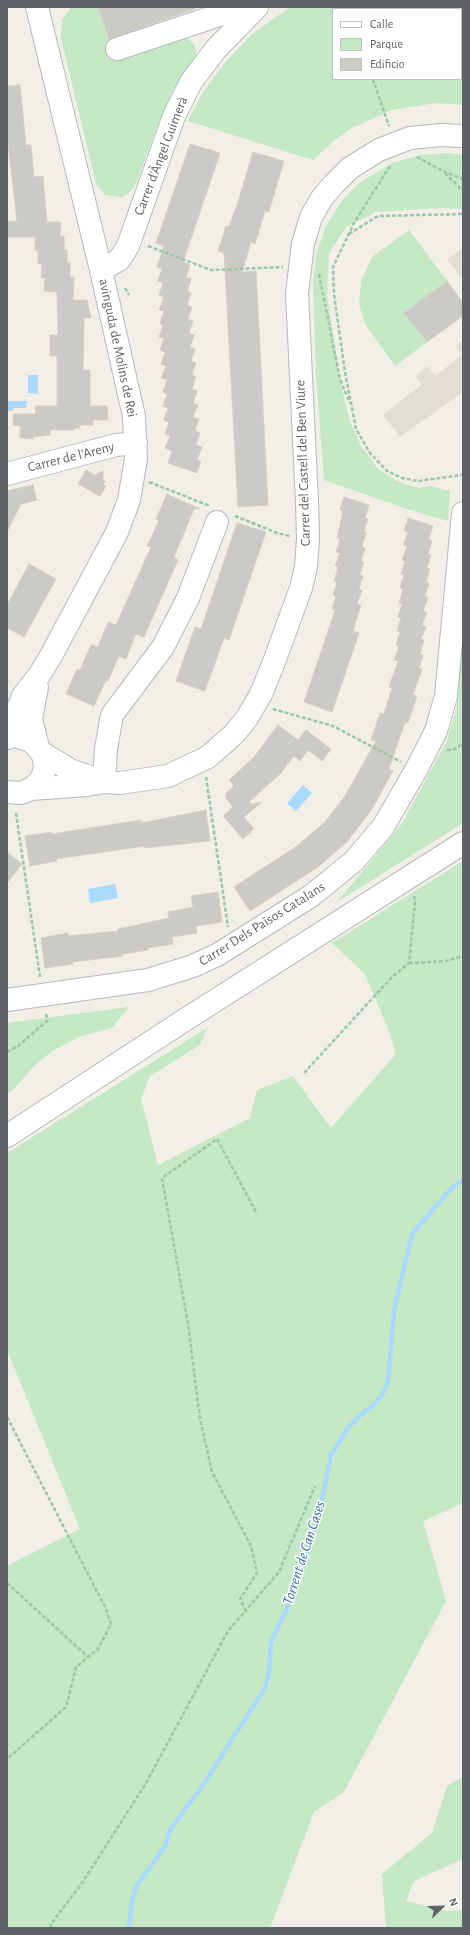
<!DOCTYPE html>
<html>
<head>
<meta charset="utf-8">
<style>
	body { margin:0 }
	#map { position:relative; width:470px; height:1935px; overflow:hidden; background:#f1efe8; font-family:"Alegreya Sans",sans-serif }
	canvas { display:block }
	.frame { position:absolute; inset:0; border:8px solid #5f6368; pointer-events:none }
	.legend { position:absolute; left:332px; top:8px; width:130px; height:72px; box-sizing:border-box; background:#fff; border:1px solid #bfc1c3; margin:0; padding:5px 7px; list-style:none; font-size:12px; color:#5f6368 }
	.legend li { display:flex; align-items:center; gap:8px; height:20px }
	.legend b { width:20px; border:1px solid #bfc1c3 }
	.north { position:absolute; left:422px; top:1887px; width:40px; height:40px; -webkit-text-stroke:3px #fff; paint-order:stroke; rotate:67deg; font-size:11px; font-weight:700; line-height:16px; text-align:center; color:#5f6368 }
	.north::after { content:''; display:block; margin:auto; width:14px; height:18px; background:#5f6368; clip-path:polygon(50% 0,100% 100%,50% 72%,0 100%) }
</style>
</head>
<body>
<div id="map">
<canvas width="470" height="1935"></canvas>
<div class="frame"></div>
<ul class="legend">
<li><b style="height:5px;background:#fff"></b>Calle</li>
<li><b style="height:11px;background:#c5e8c5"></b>Parque</li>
<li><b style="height:11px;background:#cccac5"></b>Edificio</li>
</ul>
<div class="north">N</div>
</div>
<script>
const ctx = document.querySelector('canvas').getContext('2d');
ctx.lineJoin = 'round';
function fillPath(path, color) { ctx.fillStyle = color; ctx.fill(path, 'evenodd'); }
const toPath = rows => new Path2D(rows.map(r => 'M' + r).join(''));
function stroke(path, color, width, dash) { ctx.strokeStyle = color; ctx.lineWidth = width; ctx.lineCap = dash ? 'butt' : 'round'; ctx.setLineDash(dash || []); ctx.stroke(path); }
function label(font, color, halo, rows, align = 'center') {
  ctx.font = font + ' "Alegreya Sans",sans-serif'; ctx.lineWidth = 3; ctx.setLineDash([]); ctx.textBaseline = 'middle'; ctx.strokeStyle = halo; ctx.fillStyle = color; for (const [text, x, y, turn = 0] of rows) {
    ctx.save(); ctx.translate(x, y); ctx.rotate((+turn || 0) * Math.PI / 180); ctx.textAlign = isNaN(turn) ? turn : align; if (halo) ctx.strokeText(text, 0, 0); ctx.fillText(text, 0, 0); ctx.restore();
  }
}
const education = toPath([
	[463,248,463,280,447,259],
	[463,340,463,392,400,437,383,415,421,385,416,376,427,366,435,376,462,355,456,346]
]);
const green = toPath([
	[71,7,98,7,117,60,181,38,187,38,193,43,196,49,196,56,173,90,160,119,135,186,128,194,121,197,105,195,96,184,61,38,62,20],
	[290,7,463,7,463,105,436,103,392,110,352,128,336,139,313,160,188,121,203,92,224,64,251,35],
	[333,9,461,9,461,79,333,79],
	[449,153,463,155,463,209,440,208,376,212,346,227,329,253,327,295,340,379,349,419,361,446,378,469,399,482,418,488,431,486,450,491,448,521,410,510,324,480,316,375,313,284,316,255,326,226,342,201,358,184,392,163,420,155],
	[409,230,447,281,405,313,427,342,395,366,365,324,359,304,361,281,372,257],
	[463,642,463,823,337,902,401,825,446,743,456,711],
	[463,861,463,1503,423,1521,446,1601,344,1792,314,1812,270,1928,7,1928,7,1566,80,1529,7,1350,7,1153,207,1028,200,1045,150,1076,141,1099,158,1165,250,1118,257,1090,293,1076,331,1128,396,1054,389,1031,365,974,332,943],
	[129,1007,112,1028,81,1036,52,1051,35,1065,13,1090,7,1094,7,1023],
	[463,1777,463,1859,414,1881,406,1901,446,1911,463,1910,463,1928,386,1928,382,1874,432,1833,447,1786]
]);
const water = toPath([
	[28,375,38,375,38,394,28,393],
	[7,401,27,401,26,408,14,408,12,411,8,411],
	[303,785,312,793,296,811,287,803],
	[115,884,118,898,90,903,88,889]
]);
const stream = toPath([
	[129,1928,132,1901,136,1887,165,1846,170,1830,205,1782,265,1688,269,1672,271,1642,291,1600,305,1559,319,1515,331,1455,348,1428,358,1417,371,1407,382,1395,388,1382,394,1310,412,1234,450,1190,463,1180]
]);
const building = toPath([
	[98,7,195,7,195,9,109,39,98,7],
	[20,85,26,145,31,145,34,177,43,176,47,222,61,222,60,236,64,236,64,250,67,250,67,263,70,263,70,277,74,277,73,300,87,300,91,318,84,318,83,370,90,370,90,406,107,406,108,420,93,420,93,425,80,425,80,428,74,428,74,430,50,430,50,435,33,437,33,439,20,438,20,426,13,425,13,414,36,414,35,406,57,406,57,356,50,356,50,335,58,335,57,292,44,291,45,278,41,278,42,264,38,264,38,251,35,250,35,237,7,237,7,221,17,221,7,135,7,86,20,85],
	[190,144,220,153,183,262,190,265,186,277,191,279,187,291,191,293,187,305,192,307,188,319,193,321,189,333,194,335,190,347,195,349,191,361,196,363,192,375,196,377,192,389,197,391,193,403,198,405,193,417,199,419,195,431,200,433,196,445,202,447,197,460,201,461,197,473,168,463,172,451,165,448,170,436,165,434,169,422,164,420,168,408,163,406,167,394,163,392,167,380,161,378,166,366,161,364,165,352,160,350,164,338,159,337,163,325,160,324,164,311,159,310,164,297,159,295,163,283,158,281,162,269,157,267,164,246,156,243,190,144],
	[253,152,284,161,269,212,265,211,255,244,251,242,242,272,256,271,268,505,238,507,224,253,218,251,226,226,229,227,238,202,253,152],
	[447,281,463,303,463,316,427,342,404,313,447,281],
	[86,470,94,475,103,471,103,480,105,481,103,484,106,486,100,496,78,484,86,470],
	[33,485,37,500,21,504,7,532,7,491,33,485],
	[167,494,200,509,194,509,174,557,178,560,144,637,136,634,126,659,119,656,108,681,106,680,94,706,66,694,77,669,80,670,91,645,98,647,108,622,116,625,151,547,147,546,159,521,156,519,167,494],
	[344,497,369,505,365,518,368,519,364,532,366,533,362,547,365,548,361,561,364,562,360,575,363,576,359,589,362,590,357,604,361,605,353,631,359,633,332,712,304,702,335,610,332,609,336,596,333,595,337,582,334,581,338,567,335,566,340,553,336,552,340,539,337,538,343,511,340,510,344,497],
	[408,518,433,526,429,539,432,541,428,554,431,555,427,568,430,569,426,582,429,583,425,596,428,598,423,611,427,612,422,625,426,627,421,639,424,640,420,654,423,655,419,668,422,669,413,695,417,696,408,723,405,722,389,769,393,771,372,809,347,842,318,867,250,911,234,887,297,846,325,822,345,796,376,741,371,740,380,713,384,714,392,688,389,687,398,661,394,660,399,646,396,645,400,632,397,631,401,618,398,617,402,604,399,603,403,589,400,588,404,575,401,574,405,561,402,560,407,546,403,545,408,532,404,531,408,518],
	[237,523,266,532,229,640,224,638,205,691,176,681,195,627,201,629,237,523],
	[29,564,56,579,24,637,7,628,7,605,29,564],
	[278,725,298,740,306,730,331,749,322,761,308,750,300,761,294,756,280,774,249,802,251,804,262,802,244,817,254,829,243,839,223,816,233,807,226,798,226,793,234,786,229,780,254,757,278,725],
	[206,810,210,841,145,848,145,846,56,859,57,861,30,866,25,836,52,832,52,834,141,820,141,823,206,810],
	[7,852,22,864,7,883,7,852],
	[218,892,222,922,196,926,197,933,172,937,173,944,148,948,148,950,122,954,123,956,72,962,73,964,45,968,41,938,68,933,68,936,118,931,118,929,169,918,168,912,193,907,191,896,218,892]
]);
const path = toPath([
	[348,7,349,9],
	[373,79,389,126],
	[417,157,445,172,463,179],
	[390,166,354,223,333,267,334,294,345,372,356,429,370,453,387,471,402,478,418,481,462,475],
	[445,173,463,191],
	[349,234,378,216,463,214],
	[148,246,211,270,283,267],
	[319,274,340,379,350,403],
	[125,288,129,295],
	[149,482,210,506],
	[235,516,277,533,290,536],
	[273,709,333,726,401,762],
	[447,750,453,750,463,744],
	[206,777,228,927],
	[16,813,40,977],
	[409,963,446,961,463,956],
	[7,1052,18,1046,47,1021,46,1012],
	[304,1073,392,977,409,963,415,902,414,896],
	[7,1417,105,1607,111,1624,98,1649,76,1667,66,1707,7,1759],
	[7,1583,88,1657],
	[246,1611,240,1599,257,1573,251,1546,212,1472,200,1419,188,1324,162,1178,217,1139,257,1214],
	[51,1928,51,1924,82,1883,145,1785,228,1631,279,1572,315,1486]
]);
const minor = toPath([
	[117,49,243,7],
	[101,270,119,260,128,246,174,116,191,82,216,49,257,7],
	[7,474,116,445,136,443],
	[37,687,31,719,38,747],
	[7,736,23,696,40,674,52,654,117,532,129,500,136,459,134,416,128,390,101,270,37,7],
	[7,738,15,736,31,741,42,753,45,763,44,773,39,782,31,789,21,793,7,792],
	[42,753,70,770,99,780],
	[104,782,106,749,112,715,163,647,188,598,217,522],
	[31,789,87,785,104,782,120,783,168,776,208,757,234,734,247,718,261,694,274,662,301,588,306,567,308,539,307,502,297,293,303,244,311,217,322,198,334,184,350,168,379,150,410,138,441,135,463,136],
	[7,1000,148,980,193,966,217,955,311,896,354,861,383,827,416,770,436,731,446,696,463,513],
	[7,1136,180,1023,463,843]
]);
const streetNames = [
	["Carrer d'Àngel Guimerà",161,156,-69],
	["avinguda de Molins de Rei",118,348,78],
	["Carrer de l'Areny",71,457,-14],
	["Carrer del Castell del Ben Viure",303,463,-92],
	["Carrer Dels Països Catalans",262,924,-32]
];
const waterNames = [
	["Torrent de Can Cases",304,1553,-72]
];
fillPath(education, '#e1ded6');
fillPath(green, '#c5e8c5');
fillPath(water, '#aadaff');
stroke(stream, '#aadaff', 4.5);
fillPath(building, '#cccac5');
stroke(building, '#d6d1c6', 1);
stroke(minor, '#b5b8bc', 24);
stroke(path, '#9cc7a9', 2.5, [4, 2]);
stroke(minor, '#fff', 22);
label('14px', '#5f6368', '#fff', streetNames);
label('italic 15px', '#4174aa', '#fff', waterNames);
</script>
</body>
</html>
